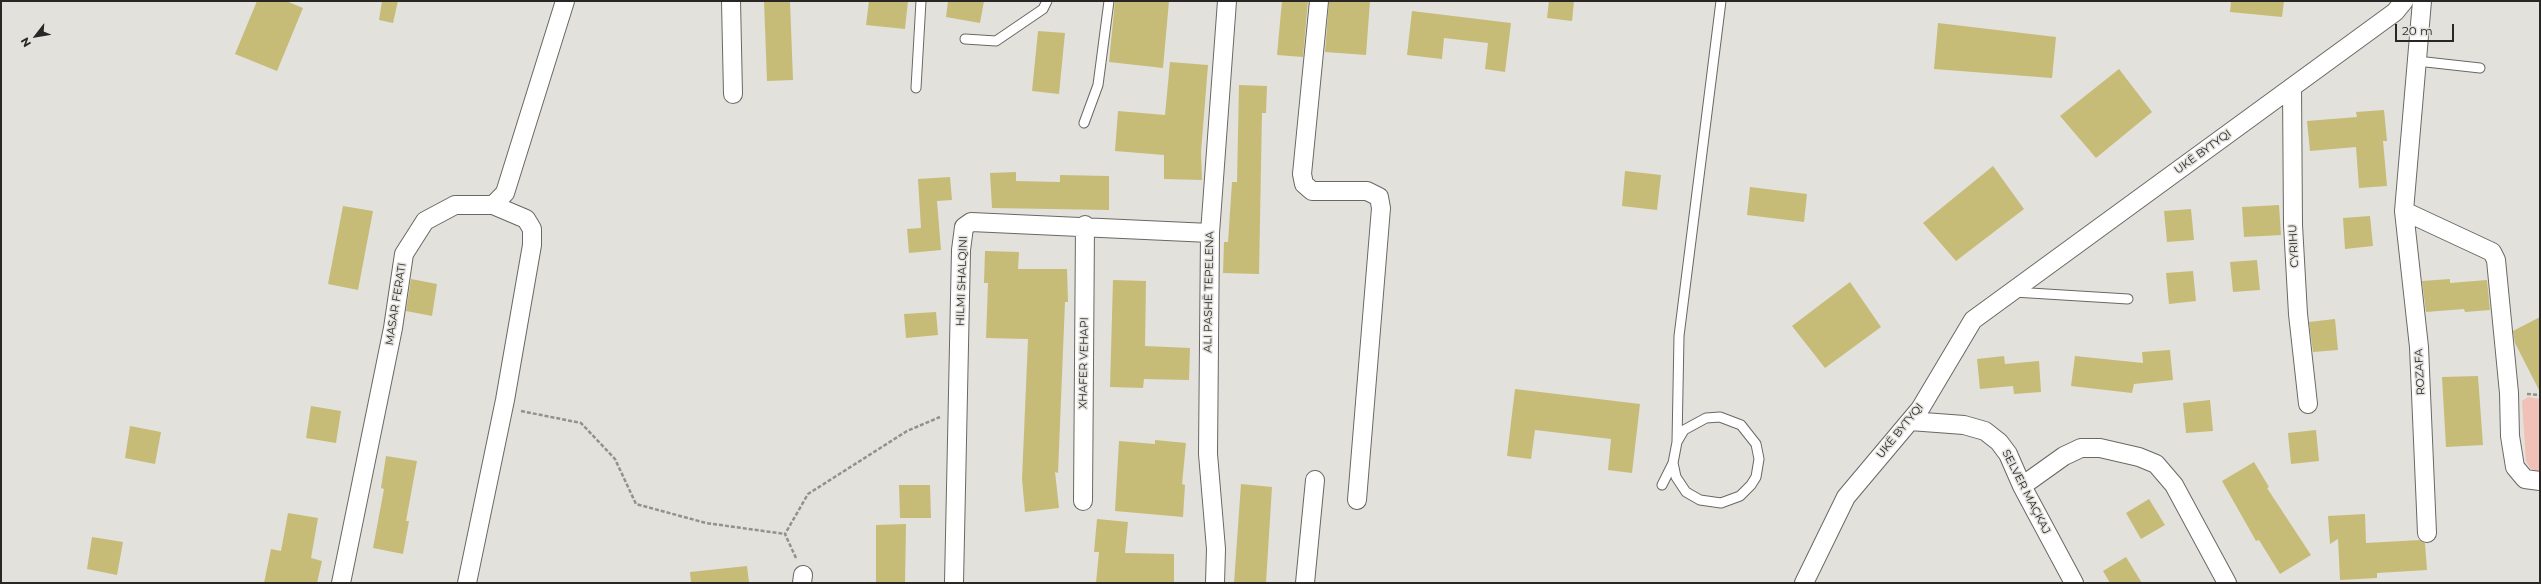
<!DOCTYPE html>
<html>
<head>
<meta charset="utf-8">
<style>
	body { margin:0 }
	#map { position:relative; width:2541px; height:584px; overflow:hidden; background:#e3e1dc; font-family:Montserrat,sans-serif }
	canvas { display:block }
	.frame { position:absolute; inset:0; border:2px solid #282725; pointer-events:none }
	.north { position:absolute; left:16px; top:16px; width:40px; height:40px; -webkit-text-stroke:3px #e3e1dc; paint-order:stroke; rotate:239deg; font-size:11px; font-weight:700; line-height:16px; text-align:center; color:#282725 }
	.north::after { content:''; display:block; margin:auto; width:14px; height:18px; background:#282725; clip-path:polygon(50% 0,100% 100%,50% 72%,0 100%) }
	.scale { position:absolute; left:2395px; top:24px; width:59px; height:18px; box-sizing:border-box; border:2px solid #282725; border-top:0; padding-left:5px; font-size:12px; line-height:14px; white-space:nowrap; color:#282725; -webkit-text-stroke:3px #e3e1dc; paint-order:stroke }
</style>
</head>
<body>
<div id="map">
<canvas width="2541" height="584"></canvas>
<div class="frame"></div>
<div class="north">N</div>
<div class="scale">20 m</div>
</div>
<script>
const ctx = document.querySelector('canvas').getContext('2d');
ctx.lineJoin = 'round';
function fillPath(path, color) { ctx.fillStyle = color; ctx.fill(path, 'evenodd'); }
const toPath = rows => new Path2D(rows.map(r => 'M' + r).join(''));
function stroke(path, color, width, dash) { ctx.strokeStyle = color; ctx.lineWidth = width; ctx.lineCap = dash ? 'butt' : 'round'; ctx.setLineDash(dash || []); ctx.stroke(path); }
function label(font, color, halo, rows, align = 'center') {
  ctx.font = font + ' Montserrat,sans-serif'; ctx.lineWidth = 3; ctx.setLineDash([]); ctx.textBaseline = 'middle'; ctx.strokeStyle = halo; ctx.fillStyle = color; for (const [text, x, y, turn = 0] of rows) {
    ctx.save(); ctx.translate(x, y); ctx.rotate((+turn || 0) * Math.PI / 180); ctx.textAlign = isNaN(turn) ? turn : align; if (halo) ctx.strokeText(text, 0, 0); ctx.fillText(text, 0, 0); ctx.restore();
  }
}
const green = toPath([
	[2528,397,2540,399,2540,473,2530,468,2526,461,2522,401]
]);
const building = toPath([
	[257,1,286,1,303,8,277,71,235,54],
	[382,1,398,1,393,23,379,20],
	[764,1,790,1,793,80,767,81],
	[869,1,908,1,905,29,866,25],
	[948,1,984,1,980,23,946,17],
	[1115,1,1169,1,1163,68,1109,62],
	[1282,1,1308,1,1303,57,1277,55],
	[1329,1,1370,1,1366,55,1325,52],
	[1549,1,1574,1,1572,21,1547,18],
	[2231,1,2284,1,2282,17,2230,12],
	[1412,11,1511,23,1505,72,1485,69,1488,43,1444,38,1442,59,1407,55],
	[1938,23,2056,37,2052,78,1934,69],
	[1038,31,1065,33,1059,94,1032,91],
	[1170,62,1208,65,1201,152,1202,180,1164,179,1164,155,1115,151,1118,111,1165,115],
	[2119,69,2152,112,2096,158,2060,116],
	[1239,85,1267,86,1266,113,1262,113,1259,274,1223,273,1224,242,1228,242,1232,182,1237,182],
	[2384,110,2387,141,2383,141,2387,186,2359,188,2356,147,2310,151,2307,121,2357,117,2356,112],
	[1993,166,2024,209,1956,261,1923,223],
	[1625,171,1661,175,1657,210,1622,206],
	[1016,172,1016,181,1060,182,1060,175,1109,176,1109,210,992,208,990,173],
	[950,177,952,200,937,201,941,250,909,253,907,229,921,228,918,179],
	[1750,187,1807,194,1804,222,1747,215],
	[2279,205,2281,235,2244,237,2242,207],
	[343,206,373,211,358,290,328,284],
	[2191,209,2194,240,2167,242,2164,211],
	[2370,216,2373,246,2345,249,2343,218],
	[985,251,1019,252,1018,269,1067,269,1068,302,1065,302,1058,473,1055,472,1059,508,1025,512,1022,479,1028,339,986,338,988,283,984,283],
	[2257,260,2260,290,2233,292,2230,262],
	[2193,271,2196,301,2169,304,2166,273],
	[411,279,437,284,432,316,406,311],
	[2450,279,2450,283,2487,280,2490,310,2465,312,2464,309,2426,312,2422,281],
	[1113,280,1146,281,1145,346,1190,348,1189,380,1144,379,1143,388,1110,387],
	[1850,282,1881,327,1825,368,1792,326],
	[936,312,938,335,906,338,904,314],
	[2540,317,2540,392,2515,343,2513,331],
	[2335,319,2338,350,2313,352,2309,322],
	[2170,350,2173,380,2134,384,2132,393,2071,386,2075,356,2143,363,2142,352],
	[2004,356,2005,364,2039,361,2041,392,2014,394,2013,386,1980,389,1977,359],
	[2478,376,2483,445,2446,447,2442,377],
	[1515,389,1640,404,1632,473,1608,470,1611,439,1535,430,1531,459,1507,456],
	[2210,400,2213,431,2186,433,2183,403],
	[311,406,341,411,336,443,306,438],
	[130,426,161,432,155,464,125,458],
	[2316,430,2319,461,2291,464,2288,433],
	[1155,440,1186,443,1182,484,1185,485,1183,517,1115,511,1119,441,1155,444],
	[386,456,417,461,406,521,409,521,403,554,373,548,384,489,381,488],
	[2254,462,2269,487,2267,488,2311,555,2280,574,2259,540,2256,541,2222,481],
	[1241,484,1272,487,1266,583,1234,583],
	[899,485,930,485,931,518,900,518],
	[2149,499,2165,525,2141,539,2126,513],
	[288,513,318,518,311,558,322,561,317,583,264,583,271,549,281,551],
	[2365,514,2366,543,2420,540,2425,543,2427,570,2377,573,2377,578,2340,580,2338,539,2330,544,2328,516],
	[1097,519,1128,522,1125,553,1174,554,1174,583,1096,583,1099,552,1094,552],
	[906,524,905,583,876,583,876,525],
	[92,537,123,542,117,575,87,569],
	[2126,557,2142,583,2110,583,2103,571],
	[747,566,749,583,691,583,690,572]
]);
const path = toPath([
	[2527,394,2540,395],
	[521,411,581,423,615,459,636,504,706,523,785,534],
	[796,558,785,534,808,494,907,431,940,417]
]);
const service = toPath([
	[965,39,996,41,1043,9,1047,1],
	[2417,61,2480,68],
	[916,88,921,1],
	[1084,123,1098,85,1109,1],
	[2014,292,2128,299],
	[1677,442,1679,336,1721,1],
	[1662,485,1673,463,1677,442,1684,430,1706,418,1720,417,1741,425,1756,444,1759,459,1756,477,1751,485,1740,496,1721,503,1700,500,1686,492,1676,477,1673,463]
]);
const minor = toPath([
	[731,1,733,94],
	[1319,1,1302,174,1304,184,1312,191,1367,191,1379,197,1381,208,1357,500],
	[2422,1,2404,211,2419,347,2427,533],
	[2292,87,2293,225,2298,314,2308,404],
	[2404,211,2492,252,2496,260,2509,393,2510,436,2515,467,2525,479,2540,481],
	[1910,421,1964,425,1985,431,1999,442,2008,454,2022,486,2074,583],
	[2022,486,2064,456,2081,448,2100,448,2139,457,2156,464,2174,485,2227,583],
	[1083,501,1085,225],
	[341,583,393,328,404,254,425,221,455,205,493,205,505,193,565,1],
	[467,583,505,400,532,245,532,229,526,219,493,205],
	[802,583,803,575],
	[954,583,961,250,964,227,971,222,1210,233],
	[1215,583,1216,549,1208,454,1210,233,1227,1],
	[1305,583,1315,480],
	[1804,583,1846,497,1920,409,1973,320,2395,12,2404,1]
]);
const streetNames = [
	["UKË BYTYQI",2203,152,-36],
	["CYRIHU",2294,246,-93],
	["HILMI SHALQINI",962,281,-88],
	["ALI PASHË TEPELENA",1209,292,-89],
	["MASAR FERATI",396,304,-81],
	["XHAFER VEHAPI",1084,363,-89],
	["ROZAFA",2420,372,-93],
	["UKË BYTYQI",1900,431,-51],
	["SELVER MAÇKAJ",2026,492,63]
];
fillPath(green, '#f1c0b6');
fillPath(building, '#c6bc77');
stroke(service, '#6a6864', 11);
stroke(minor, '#6a6864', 20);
stroke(path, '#93918d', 2.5, [4, 2]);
stroke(service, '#fff', 9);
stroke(minor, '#fff', 18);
label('11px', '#282725', '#e3e1dc', streetNames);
</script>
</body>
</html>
